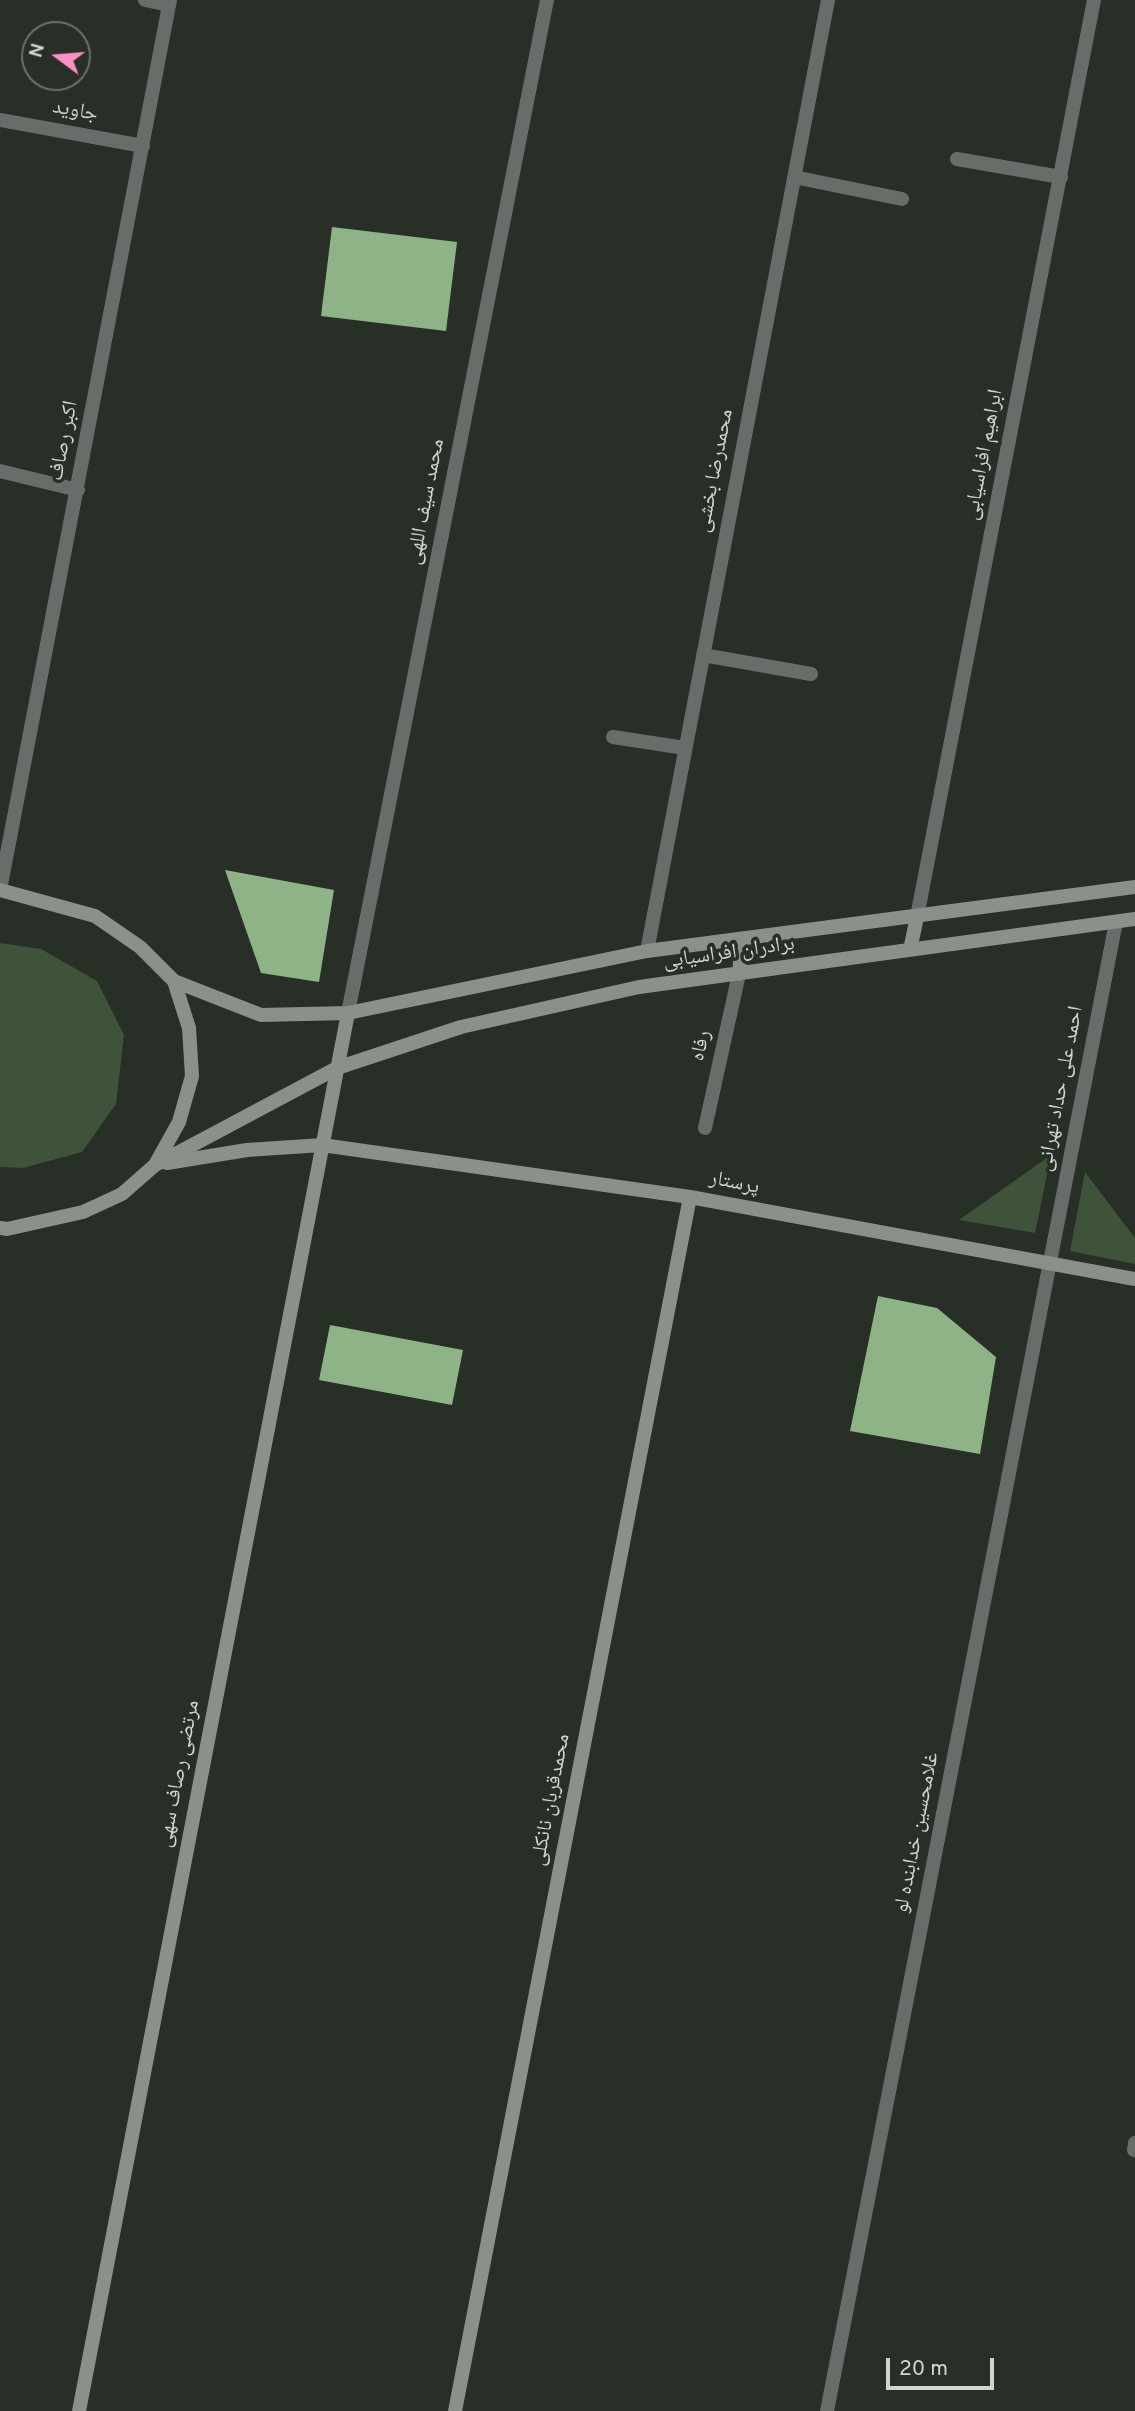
<!DOCTYPE html>
<html>
<head>
<meta charset="utf-8">
<style>
	body { margin:0 }
	#map { position:relative; width:1135px; height:2411px; overflow:hidden; background:#282f27; font-family:Overpass,sans-serif }
	canvas { display:block }
	.north { position:absolute; left:21px; top:21px; width:70px; height:70px; box-sizing:border-box; background:#282f27; border:2px solid #6c716b; border-radius:50%; rotate:286deg; font-size:19px; font-weight:700; line-height:28px; text-align:center; color:#d1d5d0 }
	.north::after { content:''; display:block; margin:auto; width:24px; height:32px; background:#fc8fc3; clip-path:polygon(50% 0,100% 100%,50% 72%,0 100%) }
	.scale { position:absolute; left:886px; top:2358px; width:108px; height:32px; box-sizing:border-box; border:4px solid #d1d5d0; border-top:0; padding-left:9px; font-size:21px; line-height:24px; white-space:nowrap; color:#d1d5d0; -webkit-text-stroke:5px #282f27; paint-order:stroke }
</style>
</head>
<body>
<div id="map">
<canvas width="1135" height="2411"></canvas>
<div class="north">N</div>
<div class="scale">20 m</div>
</div>
<script>
const ctx = document.querySelector('canvas').getContext('2d');
ctx.lineJoin = 'round';
function fillPath(path, color) { ctx.fillStyle = color; ctx.fill(path, 'evenodd'); }
const toPath = rows => new Path2D(rows.map(r => 'M' + r).join(''));
function stroke(path, color, width, dash) { ctx.strokeStyle = color; ctx.lineWidth = width; ctx.lineCap = dash ? 'butt' : 'round'; ctx.setLineDash(dash || []); ctx.stroke(path); }
function label(font, color, halo, rows, align = 'center') {
  ctx.font = font + ' Overpass,"Noto Naskh Arabic",sans-serif'; ctx.lineWidth = 7; ctx.setLineDash([]); ctx.textBaseline = 'middle'; ctx.strokeStyle = halo; ctx.fillStyle = color; for (const [text, x, y, turn = 0] of rows) {
    ctx.save(); ctx.translate(x, y); ctx.rotate((+turn || 0) * Math.PI / 180); ctx.textAlign = isNaN(turn) ? turn : align; if (halo) ctx.strokeText(text, 0, 0); ctx.fillText(text, 0, 0); ctx.restore();
  }
}
const green = toPath([
	[0,943,41,949,97,981,124,1035,116,1104,82,1152,23,1168,0,1167],
	[1051,1155,1035,1233,959,1220],
	[1085,1172,1135,1238,1135,1264,1070,1251]
]);
const building = toPath([
	[332,227,457,242,446,331,321,316],
	[225,870,334,890,319,982,261,973],
	[878,1296,937,1308,996,1357,980,1454,850,1431],
	[330,1325,463,1350,452,1405,319,1380]
]);
const street = toPath([
	[145,0,169,5],
	[0,120,143,146],
	[957,159,1061,177],
	[794,177,902,199],
	[0,471,78,490],
	[703,655,811,674],
	[613,737,685,748],
	[0,890,170,0],
	[917,917,1094,0],
	[647,951,828,0],
	[348,1013,547,0],
	[705,1128,739,974],
	[1134,2150,1135,2143],
	[827,2411,1116,922]
]);
const secondary = toPath([
	[0,890,95,916,140,947,174,981,189,1028,192,1076,179,1122,155,1165,122,1194,83,1212,7,1229,0,1228],
	[910,950,917,917],
	[739,974,742,939],
	[174,981,261,1015,348,1013,647,951,1135,887],
	[167,1163,247,1150,322,1145,690,1197,1135,1279],
	[155,1165,337,1068,461,1027,639,987,1135,919],
	[79,2411,348,1013],
	[455,2411,690,1197]
]);
const streetNames = [
	["جاوید",75,112,10],
	["اکبر رصاف",65,441,-79],
	["ابراهیم افراسیابی",985,455,-79],
	["محمدرضا بخشی",716,471,-79],
	["محمد سیف اللهی",427,502,-79],
	["برادران افراسیابی",729,954,-8],
	["رفاه",702,1046,-77],
	["احمد علی حداد تهرانی",1062,1089,-79],
	["پرستار",734,1184,11],
	["مرتضی رصاف سهی",180,1774,-79],
	["محمدقربان نانکلی",552,1800,-79],
	["غلامحسین خدابنده لو",918,1833,-79]
];
fillPath(green, '#3e533a');
fillPath(building, '#8eb387');
stroke(street, '#696d69', 14);
stroke(secondary, '#8b918a', 14);
label('21px', '#d1d5d0', '#282f27', streetNames);
</script>
</body>
</html>
